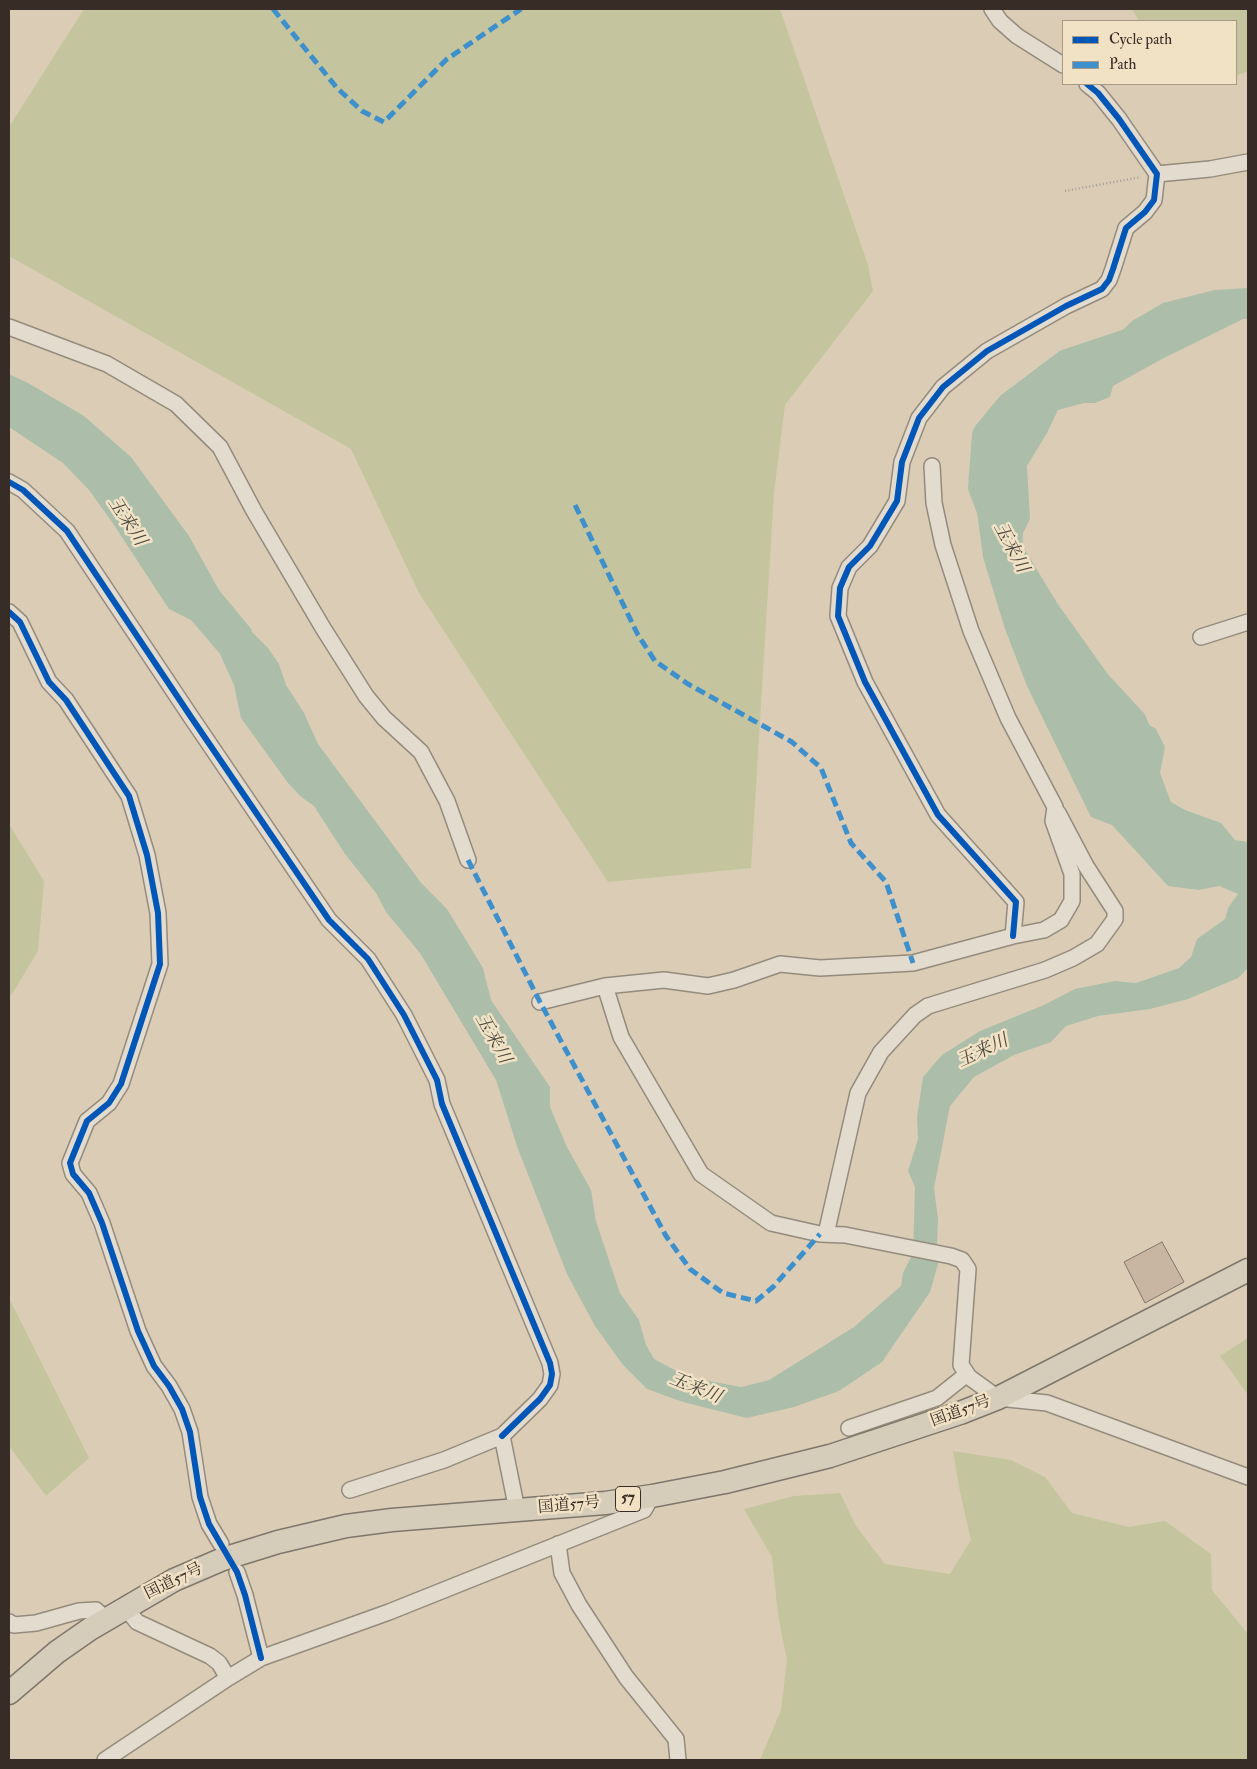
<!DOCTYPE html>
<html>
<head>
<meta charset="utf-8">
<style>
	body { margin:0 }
	#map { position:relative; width:1257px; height:1769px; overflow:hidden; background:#dbcdb5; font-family:"IM FELL Double Pica",serif }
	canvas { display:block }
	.frame { position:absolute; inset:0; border:10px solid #382c26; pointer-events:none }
	.legend { position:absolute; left:1062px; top:20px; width:175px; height:65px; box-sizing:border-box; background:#f1e2c5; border:1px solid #a79985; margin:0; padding:6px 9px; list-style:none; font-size:15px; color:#382c26 }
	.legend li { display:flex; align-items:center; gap:10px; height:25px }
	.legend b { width:25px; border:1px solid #a79985 }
</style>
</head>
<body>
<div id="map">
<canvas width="1257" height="1769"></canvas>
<div class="frame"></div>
<ul class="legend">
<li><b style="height:6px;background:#0057b8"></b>Cycle path</li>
<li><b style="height:6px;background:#3e90cc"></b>Path</li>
</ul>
</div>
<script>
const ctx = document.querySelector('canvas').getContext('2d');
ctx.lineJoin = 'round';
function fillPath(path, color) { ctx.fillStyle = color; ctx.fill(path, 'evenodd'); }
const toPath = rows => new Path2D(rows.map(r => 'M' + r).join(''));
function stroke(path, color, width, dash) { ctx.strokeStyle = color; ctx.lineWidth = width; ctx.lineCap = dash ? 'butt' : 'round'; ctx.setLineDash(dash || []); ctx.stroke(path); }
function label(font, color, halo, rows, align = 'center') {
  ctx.font = font + ' "IM FELL Double Pica","Noto Serif JP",serif'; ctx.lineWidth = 5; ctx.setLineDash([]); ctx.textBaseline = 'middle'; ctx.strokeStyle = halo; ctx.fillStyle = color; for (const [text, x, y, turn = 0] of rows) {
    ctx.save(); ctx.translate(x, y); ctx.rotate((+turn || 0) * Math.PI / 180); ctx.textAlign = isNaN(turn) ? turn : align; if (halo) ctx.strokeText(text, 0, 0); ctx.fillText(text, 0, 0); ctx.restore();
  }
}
const green = toPath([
	[84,9,780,9,868,265,873,291,785,405,774,493,751,868,608,882,419,593,351,449,9,256,9,127],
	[1132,9,1248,9,1248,71,1236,76,1236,21,1139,21],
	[9,824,44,881,38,951,9,999],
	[9,1298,89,1458,46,1496,9,1446],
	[1248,1338,1248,1395,1220,1356],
	[953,1451,1011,1460,1045,1477,1072,1513,1129,1527,1165,1521,1211,1554,1212,1590,1248,1634,1248,1760,760,1760,781,1710,787,1660,778,1615,772,1557,744,1509,794,1496,840,1493,856,1526,885,1564,950,1574,971,1540,960,1492]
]);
const water = toPath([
	[1248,288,1248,319,1243,319,1162,359,1113,386,1110,397,1095,403,1084,403,1058,410,1047,433,1027,466,1030,519,1023,533,1022,555,1028,587,1036,611,1059,620,1077,644,1089,680,1112,701,1121,727,1139,719,1156,729,1165,747,1160,773,1171,802,1185,810,1221,823,1235,840,1248,842,1248,968,1238,978,1188,999,1150,1009,1098,1016,1066,1026,1051,1042,1014,1055,974,1077,950,1106,934,1188,938,1219,937,1246,940,1257,930,1292,882,1362,839,1391,794,1407,747,1418,683,1402,647,1389,623,1365,595,1326,567,1274,518,1149,496,1080,420,953,386,912,376,893,345,854,314,806,300,796,288,783,241,718,234,685,220,654,191,620,169,609,112,522,89,490,63,463,9,427,9,374,28,383,84,416,131,457,189,536,219,590,252,630,251,631,268,648,279,664,286,685,304,713,318,744,422,884,447,909,483,968,491,1000,550,1087,550,1107,567,1147,591,1190,596,1221,620,1293,639,1320,646,1345,654,1359,688,1377,741,1387,769,1380,854,1327,901,1286,903,1273,913,1253,915,1187,908,1171,918,1139,917,1117,923,1077,942,1055,980,1031,1044,1005,1075,989,1115,981,1136,983,1179,968,1191,957,1197,939,1225,919,1228,908,1238,894,1219,886,1199,890,1168,886,1112,825,1091,817,1027,686,1005,629,983,557,977,512,986,481,994,473,997,442,1011,410,1027,407,1052,378,1085,367,1132,321,1163,303,1215,290]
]);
const river = toPath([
	[1136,340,1067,363,1010,406,986,435,982,487,1002,539,1045,610,1097,683,1133,722,1147,756]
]);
const building = toPath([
	[1162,1242,1184,1282,1145,1303,1124,1262,1162,1242]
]);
const path = toPath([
	[1065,191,1141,177]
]);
const minor = toPath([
	[992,9,1000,21,1017,36,1063,65],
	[1157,174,1210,169,1248,162],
	[9,327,107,364,176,404,220,447,254,511,323,628,366,696,384,718,421,752,447,801,468,860],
	[9,482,23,490,67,531,191,717,329,920,368,959,404,1015,437,1080,442,1104,550,1363,552,1374,550,1385,540,1399,502,1436],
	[9,612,20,622,49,682,66,700,129,796,147,855,158,913,160,964,121,1084,109,1103,87,1121,70,1163,73,1174,89,1193,102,1223,138,1331,154,1366,169,1386,182,1409,190,1432,200,1497,209,1524,221,1544],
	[1201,637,1248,622],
	[1013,936,1016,902,938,815,865,682,838,616,840,588,849,567,870,546,897,501,902,462,919,418,943,387,987,351,1066,306,1102,289,1109,280,1113,269,1126,228,1145,212,1154,200,1157,174,1119,119,1098,93,1087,84],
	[605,986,621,1037,701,1174,771,1223,820,1234,845,1235,951,1256,962,1260,968,1269,961,1365,969,1377,998,1398,1047,1403,1248,1477],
	[540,1002,605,986,664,980,708,986,734,980,780,964,820,968,913,963,1013,936,1044,930,1061,920,1072,901,1072,874,1053,821,1055,807,1008,718,971,631,943,545,934,503,932,466],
	[826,1234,858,1093,881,1052,915,1015,928,1006,1045,970,1073,958,1097,944,1115,919,1115,911,1086,866,1058,813],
	[849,1428,937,1398,967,1374],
	[350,1490,444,1460,502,1436,517,1510],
	[558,1544,562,1573,579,1605,626,1677,676,1739,678,1760],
	[237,1572,245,1595,261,1658],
	[125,1607,137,1622,210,1656,219,1663,228,1678],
	[9,1622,14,1625,36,1623,79,1611,96,1610,106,1619],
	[105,1760,228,1678,261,1658,389,1612,644,1510,652,1496]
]);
const highway = toPath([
	[9,1693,57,1652,90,1629,174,1580,223,1559,278,1542,346,1526,392,1520,605,1503,652,1496,725,1482,830,1456,960,1413,998,1398,1248,1270]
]);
const quiet = toPath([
	[273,9,337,88,362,111,384,122,447,59,521,9],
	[575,505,638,635,655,661,688,684,792,742,821,768,851,843,886,882,913,963],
	[468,860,540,1002,666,1236,690,1269,723,1293,756,1301,773,1287,820,1234]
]);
const cycleway = toPath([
	[9,482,23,490,67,531,191,717,329,920,368,959,404,1015,437,1080,442,1104,550,1363,552,1374,550,1385,540,1399,502,1436],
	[9,612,20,622,49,682,66,700,129,796,147,855,158,913,160,964,121,1084,109,1103,87,1121,70,1163,73,1174,89,1193,102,1223,138,1331,154,1366,169,1386,182,1409,190,1432,200,1497,209,1524,237,1572,245,1595,261,1658],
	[1013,936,1016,902,938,815,865,682,838,616,840,588,849,567,870,546,897,501,902,462,919,418,943,387,987,351,1066,306,1102,289,1109,280,1113,269,1126,228,1145,212,1154,200,1157,174,1119,119,1098,93,1087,84]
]);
const shields = [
	[628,1499,25]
];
const shieldNames = [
	["57",628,1499]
];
const streetNames = [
	["国道57号",961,1412,-20],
	["国道57号",569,1506,-5],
	["国道57号",174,1582,-26]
];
const waterNames = [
	["玉来川",126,522,57],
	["玉来川",1010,548,62],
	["玉来川",492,1039,61],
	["玉来川",983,1052,-25],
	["玉来川",695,1389,22]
];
fillPath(green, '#c4c49e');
fillPath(water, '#acbea9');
stroke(river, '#acbea9', 28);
fillPath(building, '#c8b5a2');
stroke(building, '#7e766a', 1);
stroke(minor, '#948b7d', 18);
stroke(highway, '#7e766a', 25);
stroke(path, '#a59f96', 2.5, [1, 2.5]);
stroke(minor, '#e2dbce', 15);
stroke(highway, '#d6ccba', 22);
stroke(quiet, '#3e90cc', 5, [10, 5]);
stroke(cycleway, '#0057b8', 6);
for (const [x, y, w] of shields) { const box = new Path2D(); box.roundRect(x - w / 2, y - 12.5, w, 25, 4); ctx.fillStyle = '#f1e2c5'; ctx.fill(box); stroke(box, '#382c26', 1); }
label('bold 15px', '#382c26', null, shieldNames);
label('16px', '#382c26', '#f1e2c5', streetNames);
label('italic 18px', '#4b483f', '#f1e2c5', waterNames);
</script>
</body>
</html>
